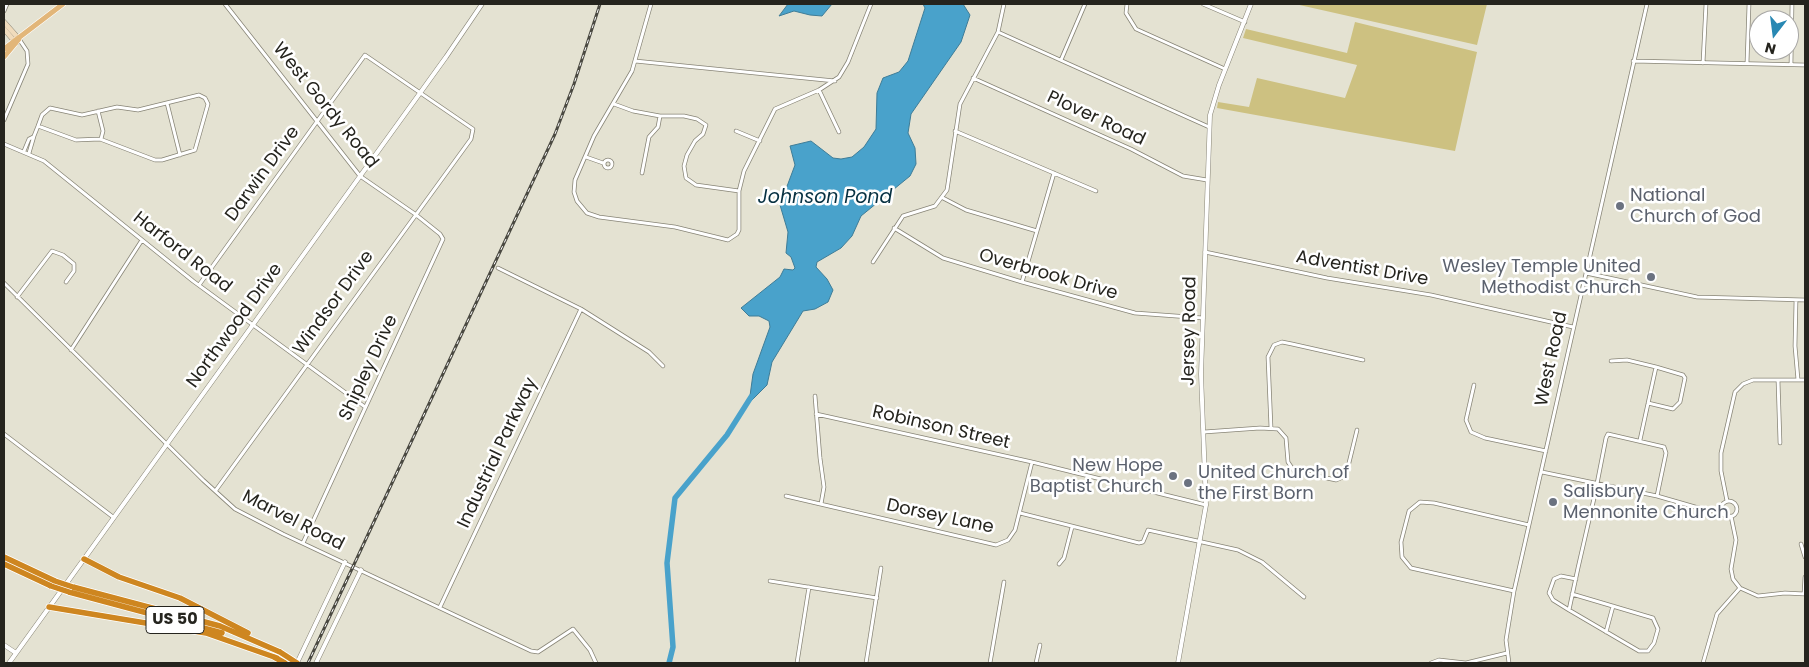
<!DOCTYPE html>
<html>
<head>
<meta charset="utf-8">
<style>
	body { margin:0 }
	#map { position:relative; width:1809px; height:667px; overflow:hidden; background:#e4e2d2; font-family:Poppins,sans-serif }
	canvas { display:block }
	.frame { position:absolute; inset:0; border:5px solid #25241e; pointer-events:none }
	.north { position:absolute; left:1749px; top:10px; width:50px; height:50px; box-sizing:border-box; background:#fff; border:1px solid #a8a7a5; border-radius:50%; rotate:195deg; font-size:14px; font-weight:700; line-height:20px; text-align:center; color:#25241e }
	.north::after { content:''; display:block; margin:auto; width:18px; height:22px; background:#2888b3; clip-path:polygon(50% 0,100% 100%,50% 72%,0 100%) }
</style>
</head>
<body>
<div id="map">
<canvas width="1809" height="667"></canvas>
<div class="frame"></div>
<div class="north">N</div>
</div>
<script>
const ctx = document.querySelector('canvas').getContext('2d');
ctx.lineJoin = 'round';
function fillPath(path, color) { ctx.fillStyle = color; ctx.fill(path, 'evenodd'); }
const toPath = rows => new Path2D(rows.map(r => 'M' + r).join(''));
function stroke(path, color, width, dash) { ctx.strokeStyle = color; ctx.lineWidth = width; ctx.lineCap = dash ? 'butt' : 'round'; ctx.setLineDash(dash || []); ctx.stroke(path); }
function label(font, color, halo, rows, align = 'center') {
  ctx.font = font + ' Poppins,sans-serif'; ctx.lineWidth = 5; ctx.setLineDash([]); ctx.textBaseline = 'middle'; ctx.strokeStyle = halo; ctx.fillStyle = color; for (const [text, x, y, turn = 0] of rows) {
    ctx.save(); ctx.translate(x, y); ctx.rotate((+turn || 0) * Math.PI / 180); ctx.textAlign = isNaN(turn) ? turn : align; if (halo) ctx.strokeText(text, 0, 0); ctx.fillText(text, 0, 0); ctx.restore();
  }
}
const green = toPath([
	[1295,4,1487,4,1477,45],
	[1355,22,1477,52,1455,151,1217,108,1218,102,1249,107,1257,78,1345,98,1357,65,1243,38,1246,29,1347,53]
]);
const water = toPath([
	[788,4,832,4,822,16,810,15,794,11,779,16,788,4],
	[923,4,963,4,970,15,961,42,911,114,908,133,915,148,916,164,910,176,861,216,852,236,841,248,817,262,816,267,827,279,833,290,828,302,815,309,803,311,772,362,767,385,749,403,753,374,770,327,769,321,759,316,749,316,741,308,780,277,784,269,793,270,795,268,791,257,786,253,788,232,780,205,795,165,790,146,811,141,833,158,841,159,852,157,864,147,876,129,877,93,883,78,899,72,908,61,925,8,923,4]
]);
const river = toPath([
	[669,663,673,647,667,563,675,498,727,435,751,397]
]);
const minor = toPath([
	[225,4,360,176,415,214,440,234,443,239,303,543],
	[651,4,632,71,594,136,575,180,574,192,577,201,587,213,599,217,675,227,728,240,737,234,739,230,739,191,744,171,775,109,819,90,839,77,848,62,871,4],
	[1127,4,1126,13,1136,29,1225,69],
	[1203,4,1245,22],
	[4,11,7,4],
	[998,32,1209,127],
	[1061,60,1085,4],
	[635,61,835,81],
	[1633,61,1805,65],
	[1703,63,1706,4],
	[1747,63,1749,4],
	[1791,64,1792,4],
	[973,78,1131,149,1183,176,1207,180],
	[819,90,839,132],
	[167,103,180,155],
	[614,104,633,111,660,116,684,116,697,119,706,125,703,134,695,141,687,155,684,166,686,178,696,185,739,191],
	[98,111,103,131,101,139],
	[4,120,28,64,27,51,19,39],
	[736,131,760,141],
	[955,131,1096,191],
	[4,144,44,161,193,281,365,407],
	[24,151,29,139,33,137],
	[29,153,34,136,38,126,42,115,50,108,82,115,117,107,138,110,199,95,205,98,208,104,195,150,162,160,155,160,100,139,76,140,38,126],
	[586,157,603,163],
	'604 164a4 4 0 1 1 8 0a4 4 0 1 1-8 0Z',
	[642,173,649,137,658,127,660,116],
	[943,198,966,210,1037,231],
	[894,228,943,258,1022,282,1135,313,1203,318],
	[1205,252,1327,278,1431,295,1573,327],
	[873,262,903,216,935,206,947,190,960,104,998,32,1004,4],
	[498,268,581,309,649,352,663,366],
	[1586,273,1697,297,1805,300],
	[1022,282,1054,173],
	[4,283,203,480,235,509,283,534,531,651,538,652,573,629,590,650,596,663],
	[199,285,365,55,473,129,471,139,216,490],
	[17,297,52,251,63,255,74,264,74,271,66,282],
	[1796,300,1795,346,1798,380],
	[71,350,142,240],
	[1611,361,1627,360,1656,367,1640,440],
	[1778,380,1780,443],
	[1474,385,1466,420,1471,432,1485,438,1546,451],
	[815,396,820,458,824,487,821,504],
	[1648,403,1673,409,1680,402,1685,378,1683,375,1656,367],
	[816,414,1032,462,1206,505],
	[1271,428,1268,357,1274,345,1282,342,1292,344,1363,360],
	[1204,432,1260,428,1278,429,1286,438,1288,462,1294,471,1336,480,1343,477,1347,471,1357,430],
	[4,434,113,517],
	[1542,472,1657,496,1709,511,1722,510],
	[786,496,996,545,1008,540,1015,530,1032,462],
	[1727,501,1721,471,1721,453,1735,392,1743,384,1753,380,1805,380],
	'1721 509a8 8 0 1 1 16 0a8 8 0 1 1-16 0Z',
	[1020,513,1139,543,1143,542,1148,530,1238,550,1262,562,1304,597],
	[1731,516,1736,540,1731,569,1733,579,1740,588,1758,596,1785,593,1805,594],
	[1801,544,1805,557],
	[1059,564,1064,558,1072,527],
	[1576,579,1561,576,1554,579,1549,593,1553,600,1569,610,1578,568,1595,494,1606,438,1608,434,1664,447,1666,453,1657,496],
	[770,581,877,598],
	[1514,591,1411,568,1402,557,1401,542,1409,511,1420,502,1434,503,1529,525],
	[1804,594,1805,577],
	[440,607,581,309],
	[1569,610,1639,651,1648,651,1654,643,1658,629,1653,618,1572,594],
	[1606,632,1613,606],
	[797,663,809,587],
	[866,663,881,568],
	[990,663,1004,582],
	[1036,663,1040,645],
	[1431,663,1439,660,1466,663,1507,653],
	[1509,663,1506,640,1514,591,1647,4],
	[1703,663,1717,614,1740,588]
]);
const tertiary = toPath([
	[4,645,16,653],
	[9,663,446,57,482,4],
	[297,663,345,562],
	[316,663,361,570],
	[1178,663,1206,505,1201,374,1210,115,1219,85,1251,4]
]);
const secondary = toPath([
	[4,22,19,39],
	[4,29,16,43]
]);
const primary = toPath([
	[4,49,63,4],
	[4,57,19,39]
]);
const motorway = toPath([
	[4,557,55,581],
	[84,559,119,577,180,598,248,633],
	[4,564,51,586],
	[73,587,220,626,280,652],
	[69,592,222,633],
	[49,607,206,633,277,658],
	[274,657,285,663]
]);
const rail = toPath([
	[308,663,555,134,574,84,600,4]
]);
const motorwayBridge = toPath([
	[55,581,73,587],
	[51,586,69,592],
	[280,652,297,663]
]);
const markers = [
	[1620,206,5,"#6b7280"],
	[1651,277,5,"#6b7280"],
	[1173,476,5,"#6b7280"],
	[1188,483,5,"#6b7280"],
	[1553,502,5,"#6b7280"]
];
const shields = [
	[175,620,58]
];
const shieldNames = [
	["US 50",175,620]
];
const streetNames = [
	["West Gordy Road",325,106,51],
	["Plover Road",1096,119,25],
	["Darwin Drive",263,174,-54],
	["Harford Road",182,253,38],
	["Adventist Drive",1362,269,10],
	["Overbrook Drive",1048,275,16],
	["Windsor Drive",334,303,-54],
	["Northwood Drive",235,326,-54],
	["Jersey Road",1190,331,-89],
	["West Road",1552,359,-78],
	["Shipley Drive",369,368,-65],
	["Robinson Street",941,428,13],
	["Industrial Parkway",498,453,-65],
	["Dorsey Lane",940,517,12],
	["Marvel Road",293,521,27]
];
const worshipNames = [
	["National",1630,196],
	["Church of God",1630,217],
	["Wesley Temple United",1641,267,"right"],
	["Methodist Church",1641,288,"right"],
	["New Hope",1163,466,"right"],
	["Baptist Church",1163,487,"right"],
	["United Church of",1198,473],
	["the First Born",1198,494],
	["Salisbury",1563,492],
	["Mennonite Church",1563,513]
];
const waterNames = [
	["Johnson Pond",825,198]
];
fillPath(green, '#cdc181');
fillPath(water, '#49a2cb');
stroke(water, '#3e7c97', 1);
stroke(river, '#49a2cb', 5.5);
stroke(minor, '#878476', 4.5);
stroke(tertiary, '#878476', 5);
stroke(secondary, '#878476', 5.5);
stroke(primary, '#fff', 6);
stroke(motorway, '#fff', 7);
stroke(minor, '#fff', 3);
stroke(tertiary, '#fff', 4);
stroke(secondary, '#f0dbbc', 4.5);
stroke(primary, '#e2b679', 5);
stroke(motorway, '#ce8620', 5.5);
stroke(rail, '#4a4941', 3);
stroke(rail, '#fff', 1, [4]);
stroke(motorwayBridge, '#fff', 7, []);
stroke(motorwayBridge, '#ce8620', 5.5);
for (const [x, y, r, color] of markers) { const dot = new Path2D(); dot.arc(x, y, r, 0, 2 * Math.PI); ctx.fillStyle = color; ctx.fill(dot); stroke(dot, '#fff', 2); }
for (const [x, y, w] of shields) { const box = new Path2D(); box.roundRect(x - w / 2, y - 13.5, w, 27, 4); ctx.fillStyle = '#fff'; ctx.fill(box); stroke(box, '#25241e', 1); }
label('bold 16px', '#25241e', null, shieldNames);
label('18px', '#25241e', '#fff', streetNames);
label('18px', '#5b616d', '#fff', worshipNames, 'left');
label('italic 19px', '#073142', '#fff', waterNames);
</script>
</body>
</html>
